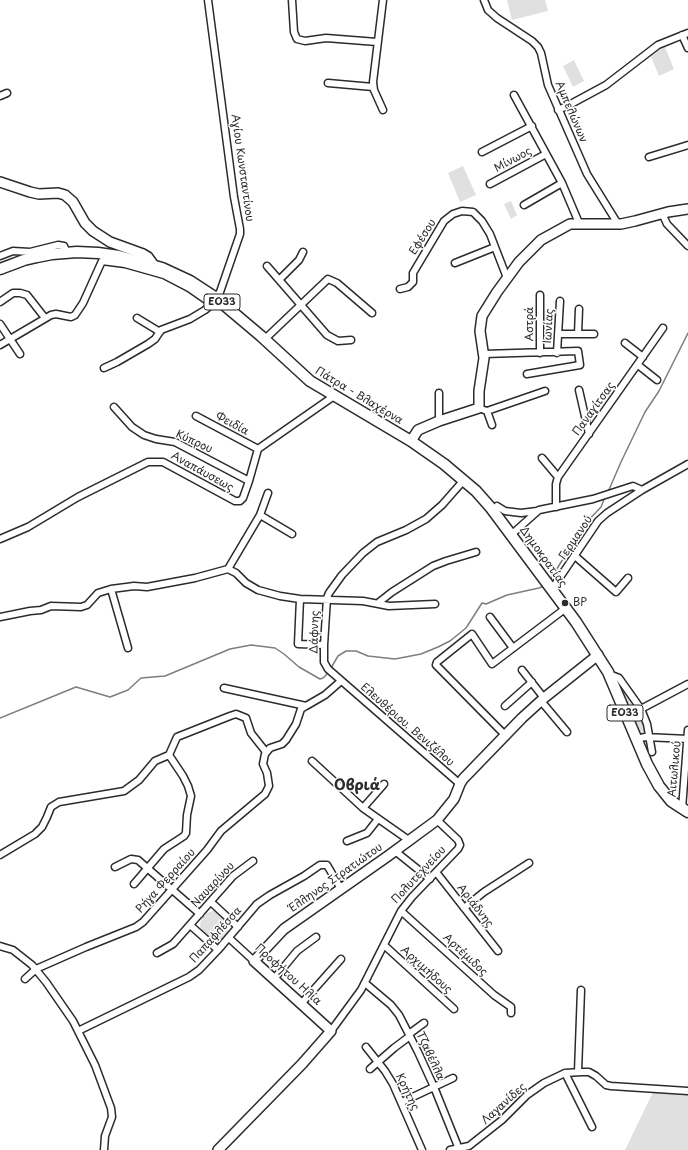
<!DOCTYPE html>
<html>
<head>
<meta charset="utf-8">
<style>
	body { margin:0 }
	canvas { display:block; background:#fff }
</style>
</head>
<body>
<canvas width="688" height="1150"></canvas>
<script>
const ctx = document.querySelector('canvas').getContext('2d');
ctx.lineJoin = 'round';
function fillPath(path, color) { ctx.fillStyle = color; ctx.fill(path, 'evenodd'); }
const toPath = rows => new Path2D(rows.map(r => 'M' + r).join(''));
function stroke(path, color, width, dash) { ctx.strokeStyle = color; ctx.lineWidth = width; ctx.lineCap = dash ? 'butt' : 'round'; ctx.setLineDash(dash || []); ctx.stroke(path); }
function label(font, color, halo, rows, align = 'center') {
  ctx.font = font + ' "Playpen Sans",sans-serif'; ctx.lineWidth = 3; ctx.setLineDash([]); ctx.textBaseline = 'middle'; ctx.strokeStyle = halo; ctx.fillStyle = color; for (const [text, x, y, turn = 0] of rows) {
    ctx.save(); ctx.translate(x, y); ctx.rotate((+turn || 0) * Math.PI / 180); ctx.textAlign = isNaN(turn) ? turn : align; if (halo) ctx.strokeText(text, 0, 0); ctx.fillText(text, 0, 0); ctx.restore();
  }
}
const green = toPath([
	[507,0,545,0,548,11,512,20],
	[665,47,674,69,659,76,650,54],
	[574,60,584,81,573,87,563,66],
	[463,166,476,195,460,202,448,173],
	[511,201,517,215,511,219,504,204],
	[623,688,636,706,642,720,646,731,640,733,621,689],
	[212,911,215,911,222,916,228,926,227,934,219,941,214,941,211,939,202,932,200,926,201,919,207,913],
	[654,1090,688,1092,688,1150,625,1150]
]);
const stream = toPath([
	[608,492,621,462,645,412,659,391,688,333],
	[550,580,584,525,601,507,605,497],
	[331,668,338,656,346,651,356,651,368,656,395,659,421,654,438,647,450,641,466,628,482,603,486,604,507,595,539,588,544,586],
	[0,718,76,687,110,697,128,690,141,678,165,676,230,649,251,645,275,648,284,654,299,667,320,679,323,678,329,672]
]);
const street = toPath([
	[292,0,294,32,297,39,305,41,326,38,377,42],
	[383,0,373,82,374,90,383,110],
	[484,0,488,10,497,18,532,41,538,47,541,53,548,85,587,174,618,224],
	[682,35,688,48],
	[328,83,373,87],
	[514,95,562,183,579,223],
	[0,96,7,93],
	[558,110,569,105,606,85,658,45,688,33],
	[482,152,532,126],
	[649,157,688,145],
	[490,184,546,154],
	[524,205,562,183],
	[662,213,667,224,688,246],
	[0,256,13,251,30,252,58,245,64,246,67,253],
	[455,263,495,247],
	[267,266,327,335,338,341,351,340],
	[280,279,299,260,303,252],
	[400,289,408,287,413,282,413,273,444,221,453,214,462,211,473,212,482,221,490,234,507,278],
	[0,302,13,293,20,293,27,295,45,318],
	[137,318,160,332],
	[0,324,20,354],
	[558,334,594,334],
	[578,334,579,309],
	[265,339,328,279,337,283,372,313],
	[625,343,643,357],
	[0,345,51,315,56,314,71,317,75,315,83,303,102,261,125,264,164,275,189,288,212,304],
	[540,353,540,295],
	[557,353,560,301],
	[484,354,578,351,580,365,527,374],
	[638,365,657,380],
	[104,368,117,362,148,344,155,339,161,330,190,319,205,310,212,304,220,292,240,234,240,229,234,197,208,0],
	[579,390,589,434],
	[114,407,132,427,144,435,156,439,175,442,249,481],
	[484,410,487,411,492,425],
	[487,411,545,391],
	[196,416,258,449],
	[439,421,439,393],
	[542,458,558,477],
	[497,506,505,511,521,513,537,511],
	[556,507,556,484,558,477,663,328],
	[260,515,292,534],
	[512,534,539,510,593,499,633,486,642,490,688,464],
	[0,539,28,527,78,497,148,462,163,462,235,501,240,501,243,498,249,481,258,449,334,396],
	[575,556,616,592,628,578],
	[228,569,260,515,268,493],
	[111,589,128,648],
	[552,589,598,521,607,513,642,490],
	[300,599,298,644,324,645],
	[378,603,392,592,433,566,446,561,476,552],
	[0,617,30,611,41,610,51,606,81,607,87,605,98,593,111,589,134,586,147,587,195,578,228,569,236,573,246,583,258,590,280,596,300,599,363,601,389,606,435,604],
	[490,617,513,648],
	[522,670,544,698],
	[610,676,614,676,619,678,641,709,647,724,652,752],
	[224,688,306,706,325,695,341,681],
	[541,701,567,732],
	[505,706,532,682],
	[641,709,688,684],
	[506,736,436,665,437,662,472,634,492,664,566,608],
	[636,739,645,737,688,739],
	[312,761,363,808,410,841],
	[460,784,328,669,324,662,324,645,327,598,329,593,342,575,363,553,377,542,406,530,426,519,442,505,464,480],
	[363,808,384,784],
	[682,809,688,730],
	[347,841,367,833,378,819],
	[395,851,430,879],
	[0,855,35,834,42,827,47,817,51,807,59,802,124,791,139,780,155,761,169,755,177,737,230,716,236,714,246,718,251,733,266,752],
	[115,867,131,859,138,860,200,914],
	[436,872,498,951],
	[134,884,164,849,184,836,186,833,187,815,191,796,188,786,183,776,169,755],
	[211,902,238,927],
	[464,908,484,892,529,863],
	[401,911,494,995,511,1007,511,1013],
	[190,925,218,950],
	[229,938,254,961],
	[384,945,454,1009],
	[0,946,13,950,32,965,46,982,73,1021,95,1065,111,1108,112,1117,105,1136,104,1150],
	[157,953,173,944,233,876,253,861],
	[25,979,36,969,86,947,136,927,143,922,207,850,221,831,265,794,269,786,267,773,263,764,265,754,270,748,282,744,286,740,296,724,301,709,306,706],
	[274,979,297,951,316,937],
	[365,983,391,1005,399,1015,418,1052,434,1087,459,1149],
	[301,1004,341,959],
	[78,1031,189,977,199,970,218,950,257,904,270,895,304,876,320,865,327,865,341,889],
	[331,1031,361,990,401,911,412,897,458,849,460,845,458,840,437,820],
	[409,1034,424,1023],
	[366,1047,385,1071,393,1084,422,1150],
	[370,1069,394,1048,410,1036],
	[578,1072,581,990],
	[565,1073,592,1127],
	[402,1102,453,1078],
	[450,1150,469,1146,502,1120,527,1095,544,1083,565,1073,582,1072,589,1072,596,1076,606,1085,611,1086,688,1091]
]);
const secondary = toPath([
	[0,182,30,192,39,194,58,193,65,195,73,202,85,223,93,231,110,242,143,254,148,257,153,264],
	[411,441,418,430,439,421,479,408,479,391,484,358,480,331,482,316,497,292,519,262,541,240,570,224,621,224,635,221,668,212,688,209],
	[218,1150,302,1064,331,1031,254,961,284,929,388,856,437,820,454,799,460,784,463,779,522,718,544,698,598,655]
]);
const primary = toPath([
	[0,269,24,260,37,257,52,254,77,252,98,253,119,256,162,268,190,281,216,298,261,336,310,381,411,441,444,464,476,491,491,508,576,622,608,672,647,764,659,786,671,801,688,812]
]);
const markers = [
	[565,603,4,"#2b2b2b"]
];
const shields = [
	[222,302,36],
	[625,713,36]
];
const shieldNames = [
	["ΕΟ33",222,302],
	["ΕΟ33",625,713]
];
const streetNames = [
	["Αμπελώνων",571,112,67],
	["Μίνωος",513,160,-28],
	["Αγίου Κωνσταντίνου",242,168,82],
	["Εφέσου",423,237,-58],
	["Αστρά",530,324,-90],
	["Ιωνίας",549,326,-87],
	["Πάτρα - Βλαχέρνα",359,396,31],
	["Παναγίτσας",594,409,-54],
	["Φειδία",232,424,28],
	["Κύπρου",194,442,25],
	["Αναπάυσεως",202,472,29],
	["Γερμανού",576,538,-56],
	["Δημοκρατίας",543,557,54],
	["Δάφνης",315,632,-88],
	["Ελευθέριου. Βενιζέλου",407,725,41],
	["Αιτωλικού",675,769,-85],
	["Πολυτεχνείου",419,875,-47],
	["Έλληνος Στρατιώτου",336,878,-35],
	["Ρήγα Φερραίου",166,881,-48],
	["Ναυαρίνου",213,885,-47],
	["Αριάδνης",475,906,52],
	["Παπαφλέσσα",216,935,-48],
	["Αρτέμιδος",465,955,43],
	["Αρχιμήδους",426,970,42],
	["Προφήτου Ηλία",288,975,42],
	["Τζαβέλλα",430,1056,65],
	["Κρήτης",407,1092,64],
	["Λαγανίδες",504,1104,-42]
];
const poiNames = [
	["BP",573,603]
];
const districtNames = [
	["Οβριά",357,786]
];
fillPath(green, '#e0e0e0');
stroke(stream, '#7e7e7e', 1.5);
stroke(street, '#2b2b2b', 9);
stroke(secondary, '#2b2b2b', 12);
stroke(primary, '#2b2b2b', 13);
stroke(street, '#fff', 6);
stroke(secondary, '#fff', 9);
stroke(primary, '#fff', 10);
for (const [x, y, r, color] of markers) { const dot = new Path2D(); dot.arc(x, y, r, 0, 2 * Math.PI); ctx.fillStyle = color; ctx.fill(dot); stroke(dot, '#fff', 1.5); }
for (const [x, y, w] of shields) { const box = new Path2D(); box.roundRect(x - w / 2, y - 8, w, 16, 3); ctx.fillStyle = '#fff'; ctx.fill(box); stroke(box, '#2b2b2b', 1); }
label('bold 10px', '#2b2b2b', null, shieldNames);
label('11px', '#2b2b2b', '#fff', streetNames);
label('11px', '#2b2b2b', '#fff', poiNames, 'left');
label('bold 15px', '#2b2b2b', '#fff', districtNames);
</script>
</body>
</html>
